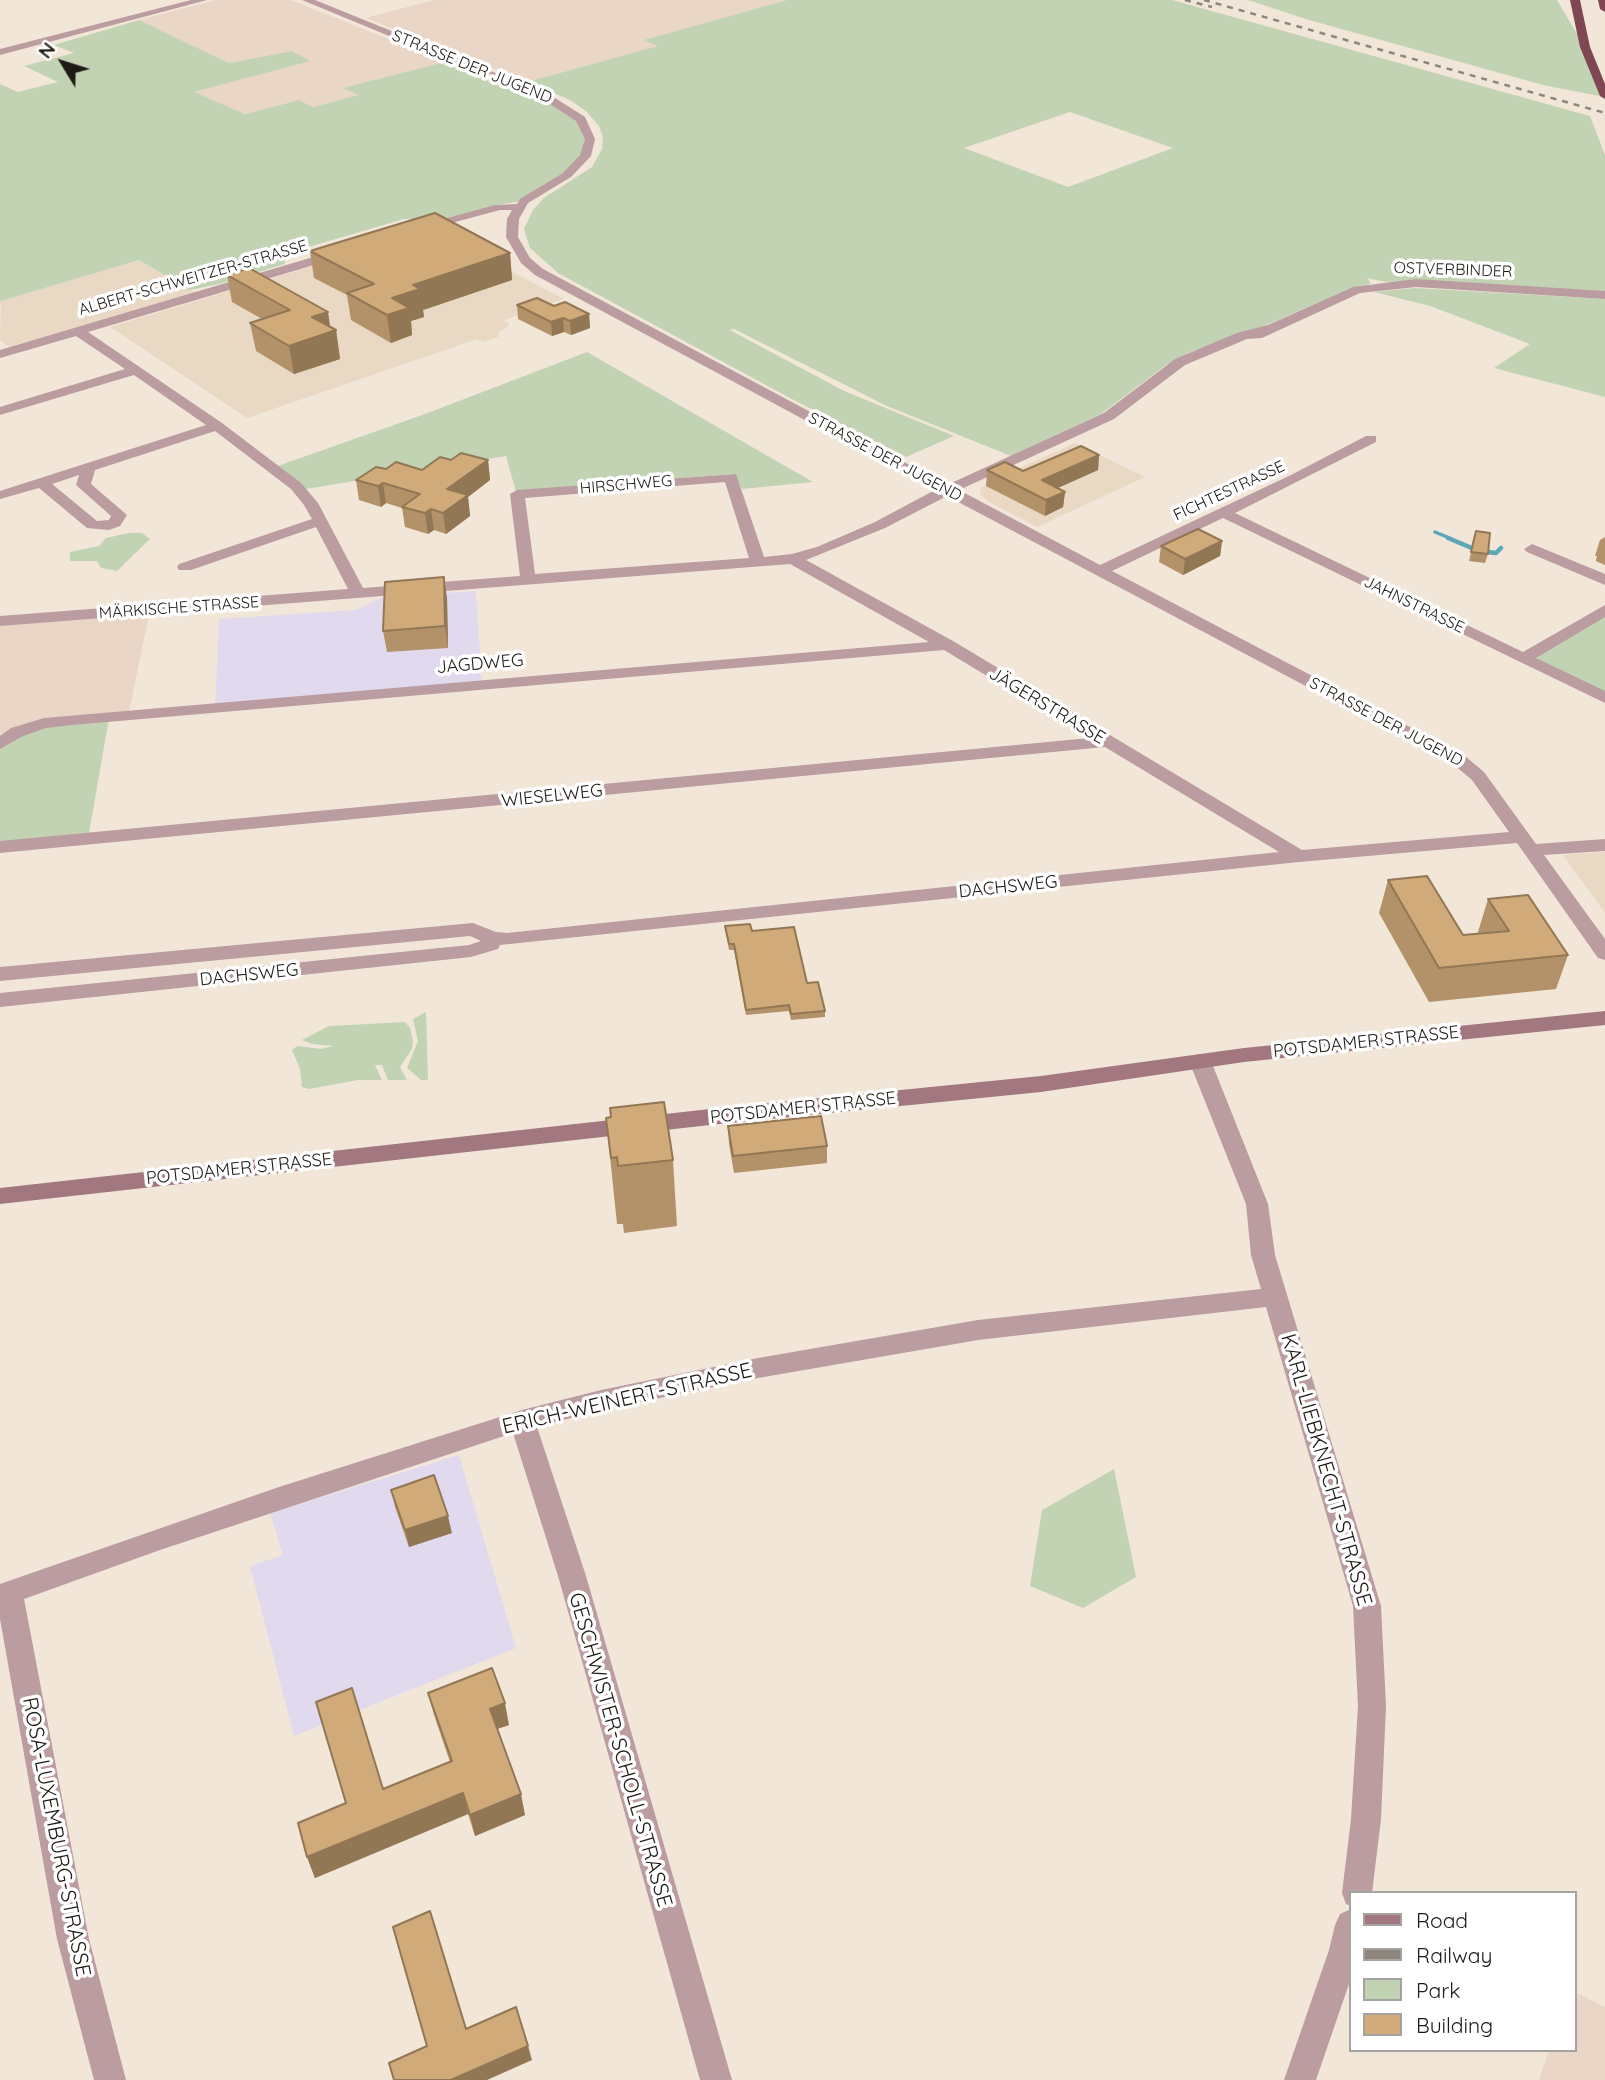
<!DOCTYPE html>
<html>
<head>
<meta charset="utf-8">
<style>
	body { margin:0 }
	#map { position:relative; width:1605px; height:2080px; overflow:hidden; background:#f1e6d8; font-family:Quicksand,sans-serif }
	canvas { display:block }
	.legend { position:absolute; left:1349px; top:1891px; width:228px; height:161px; box-sizing:border-box; background:#fff; border:2px solid #a5a3a1; margin:0; padding:9px 12px; list-style:none; font-size:21px; color:#1e1a15 }
	.legend li { display:flex; align-items:center; gap:14px; height:35px }
	.legend b { width:35px; border:2px solid #a5a3a1 }
	.north { position:absolute; left:28px; top:28px; width:70px; height:70px; -webkit-text-stroke:5px #fff; paint-order:stroke; rotate:308deg; font-size:19px; font-weight:700; line-height:28px; text-align:center; color:#1e1a15 }
	.north::after { content:''; display:block; margin:auto; width:24px; height:32px; background:#1e1a15; clip-path:polygon(50% 0,100% 100%,50% 72%,0 100%) }
</style>
</head>
<body>
<div id="map">
<canvas width="1605" height="2080"></canvas>
<ul class="legend">
<li><b style="height:9px;background:#a2777f"></b>Road</li>
<li><b style="height:9px;background:#8e867c"></b>Railway</li>
<li><b style="height:19px;background:#c2d3b3"></b>Park</li>
<li><b style="height:19px;background:#d1aa7a"></b>Building</li>
</ul>
<div class="north">N</div>
</div>
<script>
const ctx = document.querySelector('canvas').getContext('2d');
ctx.lineJoin = 'round';
function fillPath(path, color) { ctx.fillStyle = color; ctx.fill(path, 'evenodd'); }
const toPath = rows => new Path2D(rows.map(r => 'M' + r).join(''));
function stroke(path, color, width, dash) { ctx.strokeStyle = color; ctx.lineWidth = width; ctx.lineCap = dash ? 'butt' : 'round'; ctx.setLineDash(dash || []); ctx.stroke(path); }
function label(font, color, halo, rows, align = 'center') {
  ctx.font = font + ' Quicksand,sans-serif'; ctx.lineWidth = 7; ctx.setLineDash([]); ctx.textBaseline = 'middle'; ctx.strokeStyle = halo; ctx.fillStyle = color; for (const [text, x, y, turn = 0] of rows) {
    ctx.save(); ctx.translate(x, y); ctx.rotate((+turn || 0) * Math.PI / 180); ctx.textAlign = isNaN(turn) ? turn : align; if (halo) ctx.strokeText(text, 0, 0); ctx.fillText(text, 0, 0); ctx.restore();
  }
}
const built = toPath([
	[432,230,564,299,504,320,510,325,499,332,498,337,483,342,477,339,247,418,110,327],
	[139,260,196,293,9,347,0,340,1,301],
	[1075,443,1145,477,1037,527,989,502,981,495,980,489,992,480],
	[1605,852,1605,913,1563,855]
]);
const industrial = toPath([
	[216,0,291,0,446,62,345,88,361,95,313,107,299,100,245,114,193,92,308,61,292,51,229,63,139,20],
	[434,0,787,0,645,40,659,46,527,82,366,18],
	[150,611,128,716,0,743,0,621],
	[1575,1992,1605,2007,1605,2080,1539,2080,1549,2050,1575,2050]
]);
const education = toPath([
	[476,591,482,685,215,709,219,619,355,610,383,597],
	[459,1455,516,1648,294,1736,250,1566,283,1555,270,1513]
]);
const green = toPath([
	[787,0,1172,0,1590,116,1605,155,1605,292,1414,281,1386,282,1367,278,1371,284,1351,288,1262,327,1190,352,1166,365,1101,414,1011,456,887,406,734,329,730,330,844,391,954,436,906,457,790,398,558,273,530,248,524,229,533,210,544,198,592,167,602,149,603,138,599,126,586,111,570,100,527,82,658,46,644,40],
	[1070,112,1173,148,1068,187,964,148],
	[1248,0,1557,0,1585,47,1605,97,1543,85,1309,20],
	[139,20,229,63,292,51,310,61,194,92,245,114,299,100,313,107,359,95,343,88,446,62,545,99,573,115,585,137,585,147,582,156,568,170,517,202,497,205,448,219,404,219,295,251,284,258,285,264,219,284,190,290,139,260,1,301,0,304,0,84,18,92,58,82,24,66,74,53,54,45],
	[1415,288,1605,299,1605,397,1494,368,1530,344,1430,306,1374,292],
	[587,352,813,482,742,489,733,474,516,492,506,456,300,490,272,468,425,414],
	[129,533,142,533,150,539,117,571,101,568,97,561,70,561,70,552,99,546,106,538],
	[1605,614,1605,692,1539,661,1537,657],
	[109,718,88,839,0,847,0,746,17,732],
	[426,1012,428,1080,421,1080,407,1068,418,1041,413,1019],
	[405,1022,410,1028,413,1041,412,1049,400,1067,407,1080,388,1080,382,1065,375,1065,382,1080,358,1080,309,1089,302,1087,300,1069,292,1050,297,1046,321,1049,333,1046,312,1044,302,1040,329,1026],
	[1114,1469,1136,1577,1083,1608,1030,1586,1042,1510]
]);
const streamFar1 = toPath([
	[1435,532,1452,539]
]);
const stream = toPath([
	[1448,538,1479,551,1496,553,1501,548]
]);
const minor = toPath([
	[302,0,315,0,552,96,585,117,595,139,591,156,571,177,528,203,519,219,518,237,530,258,543,269,947,485,1104,413,1175,359,1237,333,1268,325,1353,287,1416,279,1605,291,1605,299,1416,287,1360,293,1262,338,1247,339,1185,365,1114,419,959,490,1100,565,1291,475,1366,436,1376,436,1376,442,1235,513,1523,652,1605,605,1605,617,1536,658,1605,691,1605,703,1223,518,1112,571,1465,756,1484,772,1536,844,1605,839,1605,851,1544,855,1605,939,1605,960,1598,958,1517,843,1299,862,500,945,498,949,471,957,0,1007,0,993,469,945,481,941,470,936,0,981,0,967,473,923,496,932,507,933,1279,852,1105,747,0,853,0,841,1090,738,944,650,72,725,46,728,23,736,0,749,0,736,11,728,44,718,929,642,790,564,0,626,0,616,348,589,316,527,191,570,179,570,177,567,179,564,312,519,304,505,291,489,215,431,95,470,91,484,127,515,120,526,109,530,87,528,39,488,0,499,0,491,206,425,134,375,0,415,0,407,125,369,76,336,0,358,0,350,337,250,341,251,341,257,88,332,222,423,301,483,318,503,363,588,520,576,510,494,517,490,736,474,764,557,792,554,817,547,875,522,935,490,535,275,521,263,506,237,507,219,512,210,500,210,418,232,418,226,495,205,517,204,520,199,563,173,580,155,585,139,576,121,544,100,302,0],
	[79,475,76,485,111,516,109,520,97,521,52,484,79,475],
	[725,482,749,558,535,574,525,498,725,482],
	[947,496,1453,764,1472,780,1509,832,1302,850,953,641,806,560,885,528,947,496],
	[1532,544,1605,574,1605,585,1527,552,1524,549,1532,544],
	[1200,1054,1208,1056,1211,1061,1268,1204,1275,1255,1381,1606,1386,1706,1381,1819,1372,1893,1351,1893,1351,1906,1346,1904,1342,1893,1351,1819,1358,1706,1353,1606,1266,1307,978,1340,758,1378,601,1410,537,1427,586,1576,732,2080,700,2080,558,1576,513,1433,160,1550,24,1599,89,1939,126,2080,94,2080,57,1939,0,1619,0,1584,279,1487,522,1410,601,1390,758,1358,978,1320,1261,1289,1251,1255,1246,1204,1189,1061,1192,1056,1200,1054],
	[1351,1909,1351,1978,1316,2080,1284,2080,1329,1950,1335,1925,1340,1914,1351,1909]
]);
const tertiary = toPath([
	[191,0,207,0,0,55,0,49,191,0]
]);
const secondary = toPath([
	[1605,1011,1605,1025,1244,1062,1041,1092,710,1125,0,1204,0,1188,710,1109,1041,1076,1244,1048,1605,1011]
]);
const motorway = toPath([
	[1570,0,1580,0,1590,47,1605,84,1605,99,1600,96,1580,47,1570,0],
	[1598,0,1605,0,1605,12,1600,9,1598,0]
]);
const rail = toPath([
	[1185,0,1212,7],
	[1204,0,1605,113]
]);
const wall = toPath([
	[310,251,510,253,512,280,423,310,424,317,411,321,412,335,391,343,351,320,347,295,314,278],
	[227,275,336,330,340,359,294,374,256,351,250,323,262,319,232,302],
	[517,305,554,306,589,314,590,328,571,335,564,332,552,336,518,319],
	[1099,455,1098,470,1057,488,1065,492,1063,507,1045,516,986,486,987,470,1023,471],
	[451,460,488,460,490,480,468,497,470,516,446,534,434,530,428,534,405,527,402,508,386,503,381,507,359,500,356,480,386,469,422,470],
	[1476,531,1488,554,1485,563,1469,561],
	[1605,537,1605,565,1596,561,1597,556,1595,556,1600,540],
	[1222,541,1220,556,1183,575,1159,562,1161,546],
	[447,598,448,648,387,652,383,631],
	[1388,880,1463,935,1479,934,1478,932,1488,899,1568,955,1556,989,1429,1002,1379,913],
	[725,926,752,931,807,983,825,1011,825,1017,791,1020,789,1011,746,1015,734,950,729,950],
	[606,1118,673,1160,677,1226,624,1233,623,1224,617,1224],
	[728,1126,827,1146,827,1163,734,1173,729,1144],
	[391,1490,452,1533,409,1547,395,1507],
	[428,1693,509,1725,497,1729,525,1815,475,1836,468,1814,315,1878,307,1857,383,1789,450,1762,434,1715]
]);
const shadedWall = toPath([
	[510,253,512,280,423,310,424,317,411,321,412,335,391,343,387,315,392,298,413,285],
	[328,312,331,332,336,330,340,359,294,374,289,346,312,317],
	[589,314,590,328,571,335,570,321],
	[563,318,564,332,552,336,551,322],
	[1099,455,1098,470,1040,496,1042,480],
	[488,460,490,480,468,497,470,516,446,534,443,513,447,489],
	[383,483,386,503,381,507,378,486],
	[1065,492,1063,507,1045,516,1046,500],
	[431,509,434,530,428,534,425,513],
	[1222,541,1220,556,1183,575,1185,559],
	[444,577,447,598,448,648,445,626],
	[448,1516,452,1533,409,1547,405,1530],
	[505,1703,509,1725,494,1730,490,1709],
	[463,1793,468,1814,315,1878,307,1857],
	[521,1794,525,1815,475,1836,470,1815],
	[528,2046,532,2060,487,2080,451,2080]
]);
const building = toPath([
	[435,213,510,253,413,285,420,289,392,298,409,308,387,315,347,293,374,284,310,251,435,213],
	[249,268,328,312,312,317,336,330,289,346,250,323,290,310,227,275,249,268],
	[537,298,554,306,565,302,589,314,570,321,563,318,551,322,517,305,537,298],
	[1081,446,1099,455,1042,480,1065,492,1046,500,987,470,1005,462,1023,471,1081,446],
	[461,453,488,460,447,489,468,495,443,513,431,509,425,513,402,507,420,494,383,483,378,486,356,480,376,467,386,469,396,462,422,470,440,457,451,460,461,453],
	[1198,529,1222,541,1185,559,1161,546,1198,529],
	[1476,531,1490,533,1488,554,1471,552,1476,531],
	[444,577,445,626,383,631,385,582,444,577],
	[1427,876,1463,935,1509,931,1488,899,1528,895,1568,955,1439,968,1388,880,1427,876],
	[750,924,752,931,794,927,807,983,818,982,825,1011,791,1014,789,1005,746,1010,734,944,729,944,725,926,750,924],
	[664,1102,673,1160,618,1166,617,1157,611,1158,606,1118,611,1117,610,1108,664,1102],
	[821,1116,827,1146,733,1156,728,1126,821,1116],
	[434,1475,448,1516,405,1530,391,1490,434,1475],
	[492,1668,505,1703,490,1709,521,1794,470,1815,463,1793,307,1857,298,1823,346,1803,316,1702,352,1688,383,1789,452,1761,428,1693,492,1668],
	[430,1911,466,2029,516,2007,528,2046,451,2080,394,2080,389,2063,427,2046,393,1927,430,1911]
]);
const farStreetnames = [
	["STRASSE DER JUGEND",472,67,22],
	["OSTVERBINDER",1453,270,2],
	["ALBERT-SCHWEITZER-STRASSE",193,278,-16],
	["STRASSE DER JUGEND",885,457,28],
	["HIRSCHWEG",626,485,-5],
	["FICHTESTRASSE",1229,491,-25],
	["JAHNSTRASSE",1414,605,26],
	["MÄRKISCHE STRASSE",179,608,-4],
	["STRASSE DER JUGEND",1386,722,28]
];
const streetNames = [
	["JAGDWEG",480,664,-5],
	["JÄGERSTRASSE",1047,706,31],
	["WIESELWEG",552,796,-6],
	["DACHSWEG",1008,887,-6],
	["DACHSWEG",249,975,-6],
	["POTSDAMER STRASSE",1366,1042,-6],
	["POTSDAMER STRASSE",803,1108,-6],
	["POTSDAMER STRASSE",239,1169,-6]
];
const nearStreetnames = [
	["ERICH-WEINERT-STRASSE",627,1399,-13],
	["KARL-LIEBKNECHT-STRASSE",1326,1470,74],
	["GESCHWISTER-SCHOLL-STRASSE",620,1750,74],
	["ROSA-LUXEMBURG-STRASSE",56,1837,79]
];
fillPath(built, '#e9d8c4');
fillPath(industrial, '#e9d6c6');
fillPath(education, '#e1daef');
fillPath(green, '#c2d3b3');
stroke(streamFar1, '#5ca6b9', 3.5);
stroke(stream, '#5ca6b9', 4.5);
fillPath(minor, '#ba9ca1');
fillPath(tertiary, '#ba9ca1');
fillPath(secondary, '#a2777f');
fillPath(motorway, '#7f4653');
stroke(rail, '#8e867c', 2.5, [6, 6]);
fillPath(wall, '#b49269');
fillPath(shadedWall, '#927755');
fillPath(building, '#d1aa7a');
stroke(building, '#927755', 2);
label('16px', '#1e1a15', '#fff', farStreetnames);
label('18px', '#1e1a15', '#fff', streetNames);
label('21px', '#1e1a15', '#fff', nearStreetnames);
</script>
</body>
</html>
